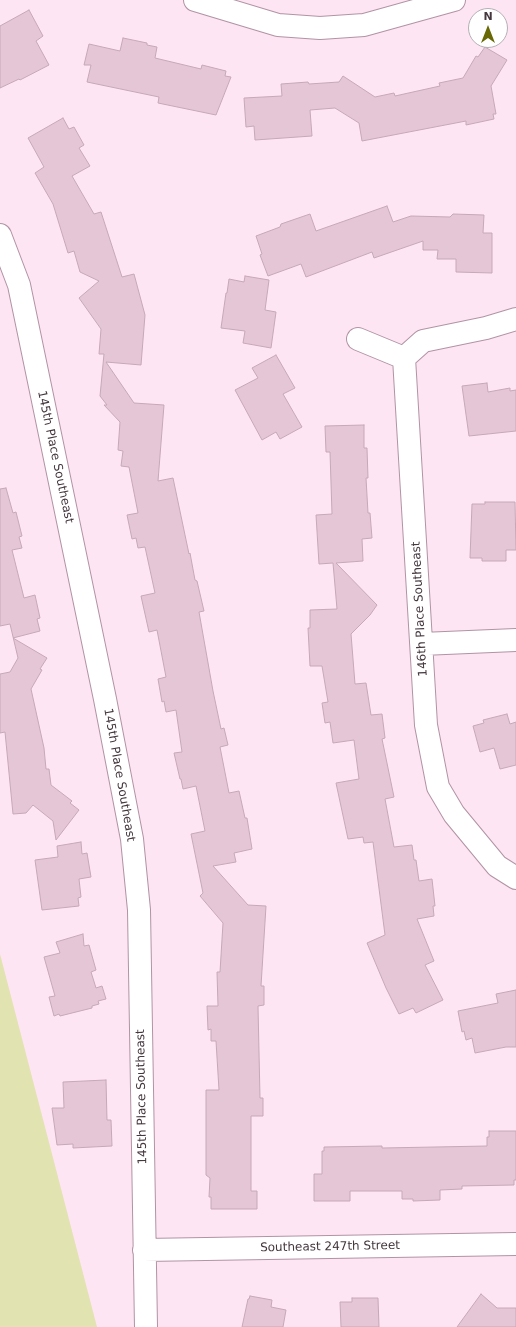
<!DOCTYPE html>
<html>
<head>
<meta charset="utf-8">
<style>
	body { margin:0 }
	#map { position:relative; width:516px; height:1327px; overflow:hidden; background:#fee5f3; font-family:"DejaVu Sans",sans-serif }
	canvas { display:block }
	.north { position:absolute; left:468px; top:8px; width:40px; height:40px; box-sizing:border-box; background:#fff; border:1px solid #b4afb2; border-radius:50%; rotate:0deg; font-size:11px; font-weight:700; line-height:16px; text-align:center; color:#44373e }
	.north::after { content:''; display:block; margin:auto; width:14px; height:18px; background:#686804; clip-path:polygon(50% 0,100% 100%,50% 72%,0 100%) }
</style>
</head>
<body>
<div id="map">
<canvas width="516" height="1327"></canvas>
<div class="north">N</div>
</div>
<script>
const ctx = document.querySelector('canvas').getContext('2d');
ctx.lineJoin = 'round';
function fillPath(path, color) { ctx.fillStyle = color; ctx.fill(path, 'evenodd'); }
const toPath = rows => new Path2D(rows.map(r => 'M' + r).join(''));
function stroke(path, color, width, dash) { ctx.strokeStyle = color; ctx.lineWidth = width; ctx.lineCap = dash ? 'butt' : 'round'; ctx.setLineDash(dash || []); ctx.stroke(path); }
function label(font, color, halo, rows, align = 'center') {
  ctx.font = font + ' "DejaVu Sans",sans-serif'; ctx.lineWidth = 3; ctx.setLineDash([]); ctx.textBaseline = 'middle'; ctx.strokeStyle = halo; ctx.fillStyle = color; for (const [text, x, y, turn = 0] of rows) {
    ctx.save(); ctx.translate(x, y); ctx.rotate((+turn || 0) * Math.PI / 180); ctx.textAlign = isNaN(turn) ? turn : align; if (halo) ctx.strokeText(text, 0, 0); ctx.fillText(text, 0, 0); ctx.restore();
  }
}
const green = toPath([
	[0,954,97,1327,0,1327]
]);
const building = toPath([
	[29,10,43,36,36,41,49,65,20,80,19,79,0,88,0,26,29,10],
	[123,38,147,43,147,45,157,47,155,58,201,69,202,65,226,71,225,76,231,77,216,115,158,103,159,97,87,82,91,65,84,65,89,44,120,51,123,38],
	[485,47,507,60,491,86,496,114,493,114,494,119,466,125,466,121,362,141,359,123,335,108,310,110,312,136,255,140,254,126,246,127,244,98,282,96,281,84,308,82,309,84,339,82,343,76,375,97,394,93,395,96,440,86,439,83,463,78,476,56,478,57,485,47],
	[63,118,69,129,74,127,84,145,79,148,90,166,72,176,94,214,101,212,122,277,134,274,145,315,141,365,106,362,134,403,164,405,158,481,173,478,189,554,190,553,195,580,197,581,204,611,199,612,213,691,221,729,224,728,228,745,220,747,229,793,239,791,245,818,247,818,252,849,234,853,236,862,213,866,248,905,266,906,261,986,264,986,264,1005,258,1006,260,1098,263,1098,263,1116,251,1116,251,1191,257,1191,257,1209,211,1209,211,1197,209,1197,210,1178,206,1175,206,1090,219,1090,216,1041,211,1041,211,1029,208,1030,207,1006,218,1006,217,972,220,972,223,923,200,896,203,893,191,834,205,831,196,786,183,789,181,779,180,779,174,753,182,752,176,710,166,712,164,701,162,702,158,679,166,677,157,630,149,632,141,596,155,593,145,547,138,548,136,538,132,539,127,515,138,513,129,467,121,466,123,451,118,450,120,422,104,405,107,405,100,396,104,354,99,354,101,329,79,298,99,281,80,272,74,251,68,253,53,204,35,173,44,167,28,138,63,118],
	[387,206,393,222,411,216,450,217,453,214,484,215,483,233,492,233,492,273,456,272,456,259,437,259,438,250,423,250,423,241,374,258,372,252,306,277,301,264,268,276,260,255,262,254,256,236,280,227,281,224,310,214,316,231,387,206],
	[245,276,269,280,265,310,276,312,271,348,243,343,245,331,221,328,226,293,227,293,229,279,244,282,245,276],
	[276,355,295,388,283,394,302,427,280,439,276,432,262,440,235,390,258,378,252,368,276,355],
	[487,383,488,392,510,388,510,391,516,390,516,431,469,436,462,386,487,383],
	[364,425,364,448,367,448,368,478,366,478,368,513,370,513,372,538,362,539,363,561,336,563,377,605,370,615,351,634,355,684,366,683,371,715,382,714,385,738,382,739,394,797,385,799,394,847,412,845,414,860,416,860,419,881,432,879,435,906,433,906,434,916,417,919,434,961,425,965,443,1000,416,1013,413,1008,399,1014,386,988,367,943,385,935,373,842,364,843,363,837,348,839,336,783,359,779,354,740,333,743,330,722,325,723,322,703,328,702,322,666,310,666,308,628,310,628,310,610,337,609,333,563,319,564,316,515,332,514,330,452,326,452,325,426,364,425],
	[6,488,13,513,16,512,22,536,19,537,22,548,12,550,24,598,35,595,40,618,37,619,40,631,13,638,47,658,40,669,42,670,31,689,44,748,46,769,49,769,51,785,72,801,70,803,79,810,56,840,53,821,33,805,26,813,13,814,5,732,0,733,0,674,10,672,18,658,10,624,0,626,0,489,6,488],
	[485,502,515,502,516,550,506,550,506,561,482,561,482,558,470,558,472,504,485,504,485,502],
	[507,714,510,724,516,722,516,765,500,769,494,748,480,752,473,726,484,723,483,720,507,714],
	[81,842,82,854,87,853,91,877,79,879,81,897,78,898,79,906,42,910,35,860,58,857,57,846,81,842],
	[83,934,84,946,89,945,96,970,91,972,96,988,102,986,106,999,98,1001,99,1004,92,1006,92,1008,60,1016,59,1014,54,1016,49,997,55,996,44,957,60,953,56,942,83,934],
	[516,990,516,1047,506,1047,475,1053,472,1038,466,1040,464,1031,462,1032,458,1011,498,1003,496,994,516,990],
	[106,1080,107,1120,111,1120,112,1146,73,1148,73,1144,57,1145,52,1108,64,1108,63,1082,106,1080],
	[489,1131,516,1131,516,1180,514,1180,514,1185,462,1186,462,1189,440,1190,440,1200,413,1201,413,1199,402,1199,402,1191,350,1191,350,1201,314,1201,314,1174,322,1174,322,1151,324,1151,324,1147,382,1146,382,1148,487,1146,487,1137,489,1137,489,1131],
	[481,1294,497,1308,516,1308,516,1327,457,1327,481,1294],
	[250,1296,272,1300,271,1307,286,1310,283,1327,242,1327,248,1299,249,1299,250,1296],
	[352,1298,378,1298,379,1327,341,1327,340,1302,352,1302,352,1298]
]);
const minor = toPath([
	[195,0,278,25,320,28,364,25,454,0],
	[0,235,19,285,105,699,132,839,139,910,146,1327],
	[358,339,404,358],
	[404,358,426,725,438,787,454,814,497,866,516,878],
	[404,358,423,341,486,328,516,319],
	[422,644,516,640],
	[144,1250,516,1244]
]);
const streetNames = [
	["145th Place Southeast",55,457,78],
	["146th Place Southeast",420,609,-93],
	["145th Place Southeast",119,775,80],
	["145th Place Southeast",142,1097,-91],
	["Southeast 247th Street",330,1247,-1]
];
fillPath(green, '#e1e3b0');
fillPath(building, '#e5c6d7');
stroke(building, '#c6a8b8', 1);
stroke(minor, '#b193a4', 24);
stroke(minor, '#fff', 22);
label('12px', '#44373e', '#fff', streetNames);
</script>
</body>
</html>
